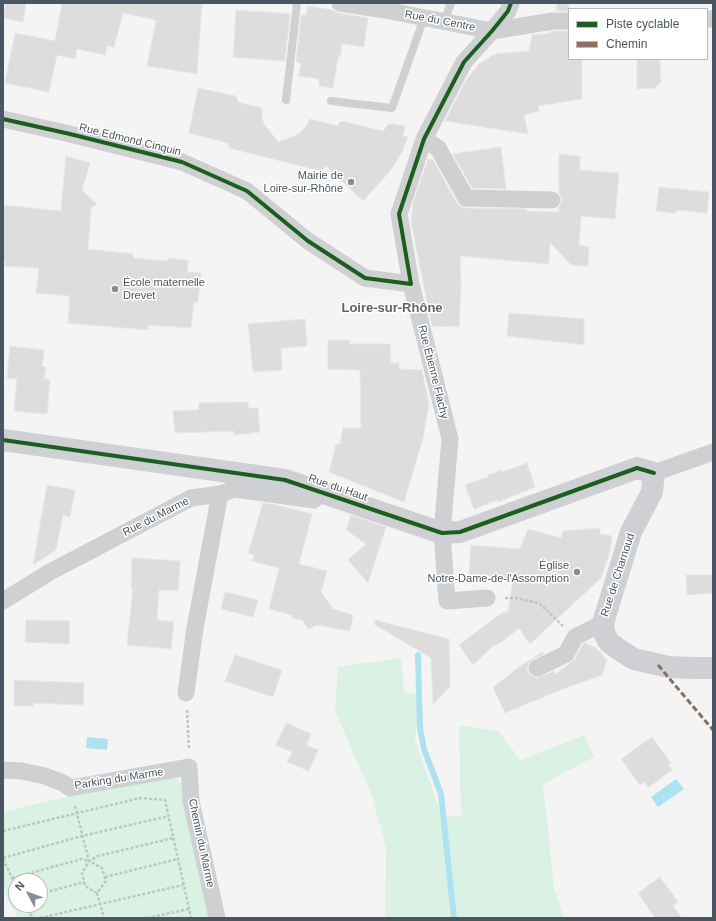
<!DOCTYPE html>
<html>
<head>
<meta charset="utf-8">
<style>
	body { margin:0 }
	#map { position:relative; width:716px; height:921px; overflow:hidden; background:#f4f4f4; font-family:Arial,sans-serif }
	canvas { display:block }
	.frame { position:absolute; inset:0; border:4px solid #4a5661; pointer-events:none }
	.legend { position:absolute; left:568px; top:8px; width:140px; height:52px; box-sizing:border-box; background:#fff; border:1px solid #b7bbc0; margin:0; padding:5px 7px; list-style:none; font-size:12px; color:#4a5661 }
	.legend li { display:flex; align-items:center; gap:8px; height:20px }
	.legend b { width:20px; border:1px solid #b7bbc0 }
	.north { position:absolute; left:8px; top:873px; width:40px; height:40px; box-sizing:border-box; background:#fff; border:1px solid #b7bbc0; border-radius:50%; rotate:311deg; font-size:11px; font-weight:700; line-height:16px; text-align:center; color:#4a5661 }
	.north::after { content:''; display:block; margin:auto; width:14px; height:18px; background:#868d94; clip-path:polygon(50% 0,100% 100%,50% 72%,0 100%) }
</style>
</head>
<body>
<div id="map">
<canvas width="716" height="921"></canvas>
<div class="frame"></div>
<ul class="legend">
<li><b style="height:5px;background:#1b5e20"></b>Piste cyclable</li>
<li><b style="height:5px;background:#8d6e63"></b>Chemin</li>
</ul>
<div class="north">N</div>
</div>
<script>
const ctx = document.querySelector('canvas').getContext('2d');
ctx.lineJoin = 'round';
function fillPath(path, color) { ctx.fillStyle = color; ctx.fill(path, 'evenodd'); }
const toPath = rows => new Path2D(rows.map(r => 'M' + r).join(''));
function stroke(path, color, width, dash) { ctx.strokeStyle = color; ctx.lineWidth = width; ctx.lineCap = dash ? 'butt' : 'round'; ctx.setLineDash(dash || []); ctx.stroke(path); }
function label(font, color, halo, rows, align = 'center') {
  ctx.font = font + ' Arial,sans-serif'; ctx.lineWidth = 3; ctx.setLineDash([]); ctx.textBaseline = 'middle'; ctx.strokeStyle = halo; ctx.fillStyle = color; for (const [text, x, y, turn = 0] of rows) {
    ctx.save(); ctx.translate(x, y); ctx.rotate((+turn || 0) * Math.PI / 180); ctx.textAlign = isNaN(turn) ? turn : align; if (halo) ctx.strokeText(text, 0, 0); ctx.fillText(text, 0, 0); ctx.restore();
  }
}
const green = toPath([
	[401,658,404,693,420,693,415,740,442,817,461,816,459,725,499,731,520,760,585,735,594,757,543,784,554,888,564,918,385,918,386,848,372,796,335,711,338,667],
	[176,778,183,784,210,918,18,918,3,890,3,812,133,781],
	[16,881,40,881,40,905,16,905]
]);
const water = toPath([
	[87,737,108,739,107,750,86,748],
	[676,779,684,789,658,807,651,797]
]);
const stream = toPath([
	[418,655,420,728,424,749,441,794,454,918]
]);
const building = toPath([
	[6,3,26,3,23,22,3,18,6,3],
	[62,3,202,3,197,74,147,66,156,20,123,13,114,47,107,46,105,55,77,49,75,59,57,55,49,92,5,83,15,33,55,41,62,3],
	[557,3,569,3,569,11,556,11,557,3],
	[308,6,333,10,338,13,368,18,364,47,342,44,340,57,338,57,333,88,319,86,319,79,299,76,301,63,296,62,301,15,306,15,308,6],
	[236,10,290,14,285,61,233,57,236,10],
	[551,31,569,31,569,59,582,59,582,99,538,106,539,111,524,115,528,134,445,121,466,80,479,64,495,54,529,51,532,35,551,33,551,31],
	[637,59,660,59,661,82,655,88,637,89,637,59],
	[198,88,236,96,238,102,262,108,262,116,264,124,278,142,299,134,305,128,310,119,337,126,341,121,383,131,389,124,393,124,405,126,403,136,408,137,402,152,390,171,363,201,326,166,321,171,229,148,228,143,189,133,198,88],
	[501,147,506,189,472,188,453,154,501,147],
	[559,154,580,156,580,170,619,173,615,219,581,216,579,245,589,247,588,266,571,265,550,242,549,264,460,256,461,288,459,327,432,326,411,222,413,203,428,159,433,160,457,203,461,207,466,208,527,209,527,211,559,212,559,206,562,200,559,193,559,154],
	[66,156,90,163,82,190,97,204,91,208,88,249,133,254,133,258,168,261,168,258,188,260,187,272,201,273,198,302,194,302,191,328,149,325,148,330,68,323,70,296,36,293,39,268,5,266,5,261,3,261,3,205,61,211,66,156],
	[659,187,709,192,707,213,676,210,676,213,656,211,659,187],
	[509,313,584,319,584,345,507,336,509,313],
	[305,319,307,346,281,348,282,370,253,372,248,324,305,319],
	[328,340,350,340,349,344,390,344,391,363,399,363,399,369,422,370,429,403,423,438,404,502,329,472,336,444,340,444,343,428,361,428,360,370,328,369,328,340],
	[10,346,44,350,42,367,46,367,44,379,50,380,47,414,14,411,17,379,7,378,10,346],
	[248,402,248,408,258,408,260,432,234,435,234,431,175,433,173,411,199,410,199,403,248,402],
	[527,463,535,487,498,502,497,500,474,509,465,485,488,477,488,475,502,470,503,472,527,463],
	[47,485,75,490,70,517,63,515,56,550,33,565,47,485],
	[263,503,276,505,312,514,299,564,327,571,321,592,333,609,353,615,350,631,317,625,308,629,302,620,292,618,292,615,269,609,279,568,252,561,254,555,248,553,263,503],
	[351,515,386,527,368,583,348,560,366,544,346,530,351,515],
	[600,528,600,534,612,536,610,552,601,578,530,644,519,628,503,641,495,646,494,645,473,665,459,645,500,614,508,611,513,578,469,574,471,545,520,549,528,529,561,538,563,531,600,528],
	[132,558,180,561,178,591,159,590,157,620,174,622,171,649,127,645,133,589,131,588,132,558],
	[686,575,713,575,713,593,687,595,686,575],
	[225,592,258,600,253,617,221,609,225,592],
	[26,620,70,621,69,644,25,642,26,620],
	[375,620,449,639,450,687,433,704,431,658,374,624,375,620],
	[585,643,596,648,607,660,602,675,560,690,505,713,493,687,513,672,513,671,542,652,544,654,533,659,529,663,527,668,528,673,532,676,537,678,554,671,556,674,575,659,582,645,585,643],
	[235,655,282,670,273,697,225,681,235,655],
	[14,680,84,683,83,705,33,703,33,706,14,706,14,680],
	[286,723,311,734,306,745,318,750,309,771,287,762,292,752,276,745,286,723],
	[652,737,671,763,668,765,672,770,648,788,644,782,640,785,621,759,652,737],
	[660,877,678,902,673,906,682,918,655,918,638,893,660,877]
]);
const path = toPath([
	[505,598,515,598,539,603,563,626],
	[187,710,189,749],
	[75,806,89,861,102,868,106,881,97,893,104,918],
	[3,831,140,798,165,800,191,918],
	[3,858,82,836,169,816],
	[3,859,16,886],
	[105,877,178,859],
	[12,878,82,859,89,861],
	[97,893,85,886,82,873,89,861,98,856,173,838],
	[40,894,84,882],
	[25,905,33,918],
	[40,918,183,885],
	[147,918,189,909]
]);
const lane = toPath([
	[444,22,451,3],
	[286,100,297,3],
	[331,101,392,108,424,18]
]);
const street = toPath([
	[340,3,385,10,492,31,553,21,569,21],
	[707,19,713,19],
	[3,119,70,134,182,162,247,191,308,241,365,278,411,284],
	[424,139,438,148,466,198,552,200],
	[654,473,713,452],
	[487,598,447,601,442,533,450,439,411,284,399,214,424,139,464,62,492,31,508,11,511,3],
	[3,601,50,572,191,498,220,494,235,489,314,500,321,492],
	[537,668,566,654,575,637,603,623],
	[186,693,195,628,220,494],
	[3,770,22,771,45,776,63,783,70,788,189,767,191,801,217,918]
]);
const secondary = toPath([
	[3,440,285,480,442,533,460,532,637,468,654,473,652,492,631,532,603,623,604,633,609,642,618,649,634,659,669,667,693,668,713,668]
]);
const quiet = toPath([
	[658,665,713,730]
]);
const cycleway = toPath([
	[3,119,70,134,182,162,247,191,308,241,365,278,411,284,399,214,424,139,464,62,492,31,508,11,511,3],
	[3,440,285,480,442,533,460,532,637,468,654,473]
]);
const markers = [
	[351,182,4,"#868d94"],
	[115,289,4,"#868d94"],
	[577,572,4,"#868d94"]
];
const streetNames = [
	["Rue du Centre",440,21,11],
	["Rue Edmond Cinquin",130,140,14],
	["Rue Étienne Flachy",433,372,76],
	["Rue du Haut",338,488,19],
	["Rue du Marme",156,517,-27],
	["Rue de Charnoud",618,575,-72],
	["Parking du Marme",119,779,-9],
	["Chemin du Marme",201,843,78]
];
const poiNames = [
	["Mairie de",343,176],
	["Loire-sur-Rhône",343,189],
	["École maternelle",123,283,"left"],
	["Drevet",123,296,"left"],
	["Église",569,566],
	["Notre-Dame-de-l'Assomption",569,579]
];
const quarterNames = [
	["Loire-sur-Rhône",392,308]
];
fillPath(green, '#d9f2e3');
fillPath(water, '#aee2f0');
stroke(stream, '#aee2f0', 6);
fillPath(building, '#ddddde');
stroke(building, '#e5e6e7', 1);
stroke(path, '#bcc7c4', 2.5, [3, 2]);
stroke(lane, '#ced0d2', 8);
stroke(street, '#ced0d2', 17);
stroke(secondary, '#ced0d4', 22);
stroke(quiet, '#8d6e63', 3, [6, 3]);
stroke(cycleway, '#1b5e20', 4);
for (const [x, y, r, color] of markers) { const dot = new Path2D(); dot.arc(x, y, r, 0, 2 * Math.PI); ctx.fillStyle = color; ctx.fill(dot); stroke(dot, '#fff', 1.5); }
label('11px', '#4a5661', '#fff', streetNames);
label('11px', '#4a5661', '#fff', poiNames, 'right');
label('bold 13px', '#5f6368', '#fff', quarterNames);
</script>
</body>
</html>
